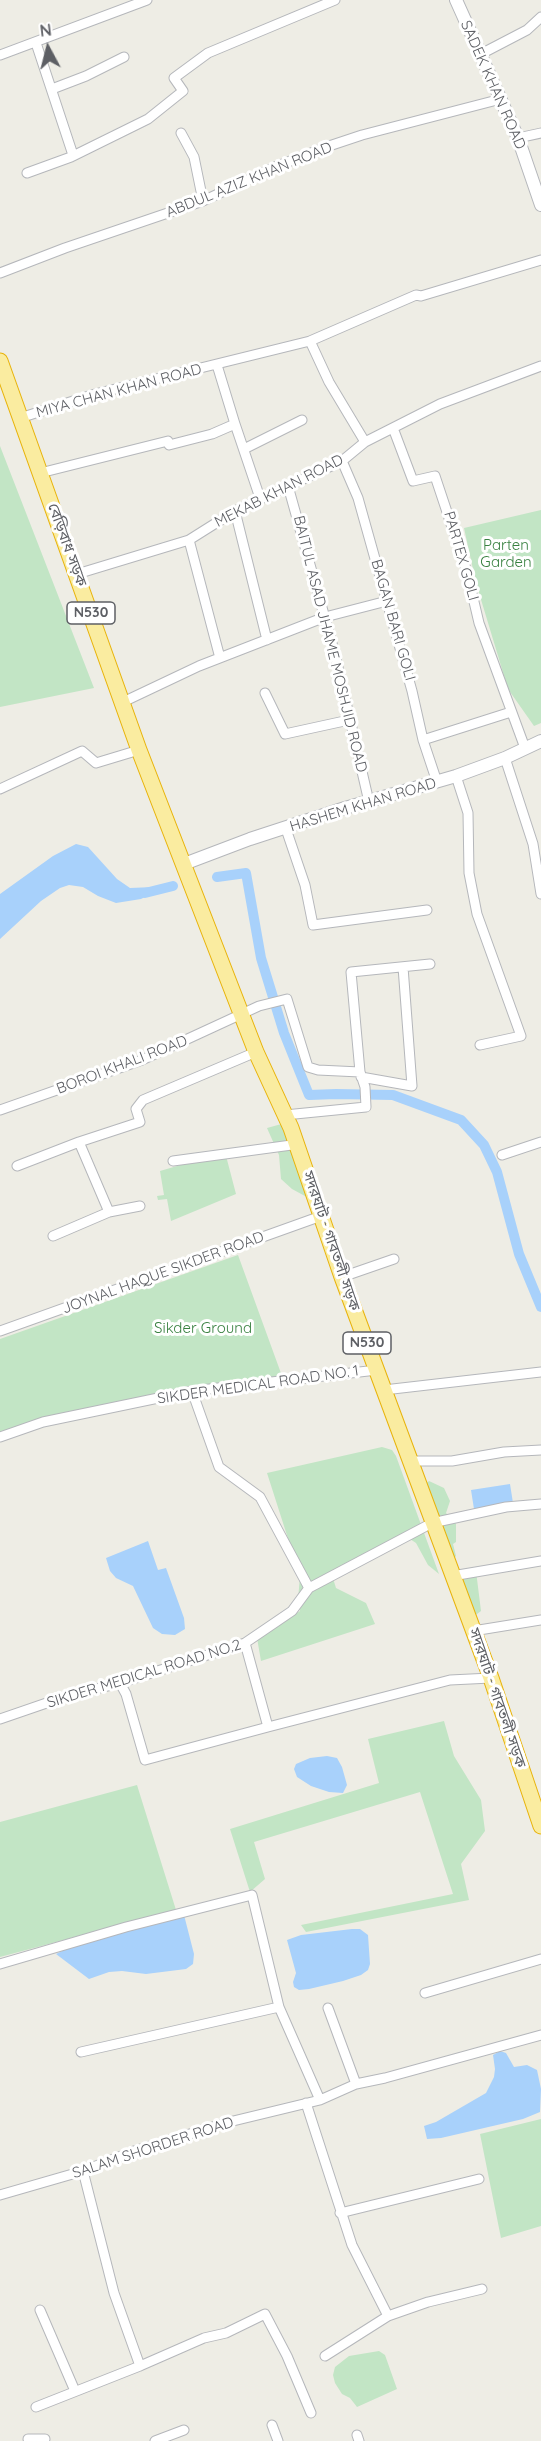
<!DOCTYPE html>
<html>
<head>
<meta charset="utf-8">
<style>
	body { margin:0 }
	#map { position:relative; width:541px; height:2441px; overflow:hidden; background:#eeede5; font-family:Quicksand,sans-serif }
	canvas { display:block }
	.north { position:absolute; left:18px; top:18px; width:60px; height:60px; -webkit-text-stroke:4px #fff; paint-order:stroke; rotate:353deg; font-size:16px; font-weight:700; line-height:24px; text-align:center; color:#5d5f64 }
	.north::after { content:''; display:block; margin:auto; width:21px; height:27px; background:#5d5f64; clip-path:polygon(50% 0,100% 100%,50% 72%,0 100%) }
</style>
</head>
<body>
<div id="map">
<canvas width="541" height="2441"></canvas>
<div class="north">N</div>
</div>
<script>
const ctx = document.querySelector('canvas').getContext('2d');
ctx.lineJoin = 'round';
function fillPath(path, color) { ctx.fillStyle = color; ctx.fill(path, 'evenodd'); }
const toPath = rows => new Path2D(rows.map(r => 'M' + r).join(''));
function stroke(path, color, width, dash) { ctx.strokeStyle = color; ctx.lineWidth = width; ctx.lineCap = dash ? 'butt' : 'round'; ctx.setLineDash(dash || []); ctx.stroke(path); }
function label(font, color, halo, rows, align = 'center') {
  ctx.font = font + ' Quicksand,"Noto Sans Bengali",sans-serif'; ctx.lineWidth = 6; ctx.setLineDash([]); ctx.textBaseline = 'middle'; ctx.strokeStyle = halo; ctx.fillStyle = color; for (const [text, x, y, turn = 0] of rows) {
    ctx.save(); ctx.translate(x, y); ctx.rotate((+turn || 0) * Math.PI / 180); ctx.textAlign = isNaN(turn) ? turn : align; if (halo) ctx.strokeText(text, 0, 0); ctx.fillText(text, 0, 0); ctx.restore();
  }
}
const green = toPath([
	[0,446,94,688,0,707],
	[541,510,541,723,534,726,508,689,476,583,464,528],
	[285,1123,316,1202,292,1189,281,1179,279,1155,267,1128],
	[225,1152,236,1194,171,1221,167,1199,158,1200,157,1196,164,1195,160,1171],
	[238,1255,282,1376,216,1385,0,1433,0,1339],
	[382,1447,392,1450,396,1456,439,1574,428,1565,416,1543,407,1537,331,1572,336,1588,366,1603,375,1624,261,1661,257,1638,300,1611,298,1600,300,1576,267,1473],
	[429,1481,444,1488,450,1501,446,1513,456,1524,456,1542,453,1544,456,1556,449,1564,421,1487],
	[476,1571,481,1611,473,1617,460,1577],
	[444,1721,454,1756,481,1800,485,1831,461,1864,469,1900,306,1932,301,1925,453,1894,420,1792,254,1842,265,1879,250,1892,230,1829,379,1783,368,1739],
	[137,1785,176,1910,0,1957,0,1822],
	[541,2119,541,2226,501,2238,480,2134],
	[379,2351,385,2355,397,2389,357,2407,350,2398,342,2394,335,2383,333,2375,335,2367,349,2356]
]);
const water = toPath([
	[76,844,88,847,117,879,130,888,154,887,158,890,157,891,141,899,116,903,98,896,83,887,69,885,60,888,41,901,0,939,0,894,53,856],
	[510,1484,513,1503,474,1509,471,1490],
	[148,1541,158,1570,166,1568,184,1618,185,1629,175,1635,162,1634,153,1628,133,1586,116,1578,110,1571,106,1558],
	[327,1756,337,1758,342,1767,347,1785,343,1793,329,1792,311,1786,297,1777,294,1769,296,1764,310,1758],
	[184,1915,194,1954,193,1964,186,1969,146,1974,122,1971,109,1972,89,1979,56,1954,68,1948],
	[352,1929,360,1929,368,1935,370,1964,368,1970,361,1975,343,1981,309,1989,299,1990,294,1987,293,1982,296,1973,287,1940,301,1935],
	[500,2051,506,2053,514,2067,527,2065,537,2070,541,2089,540,2112,523,2119,441,2138,427,2139,424,2126,436,2122,486,2093,494,2077,495,2069,493,2055]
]);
const canal = toPath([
	[217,877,246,873,261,958,284,1033,309,1095,336,1094,393,1095,461,1120,484,1145,497,1172,519,1254,541,1307],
	[145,893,173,886]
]);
const minor = toPath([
	[36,43,73,155],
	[0,55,147,0],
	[479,55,527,30,541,17],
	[52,89,86,76,124,57],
	[181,133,194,157,203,201],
	[518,138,541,133],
	[27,173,71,157,148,119,183,91,174,78,208,53,335,0],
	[0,273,65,248,203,201,275,167,332,145,362,135,501,99],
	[310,341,329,382,365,442],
	[20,418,95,394,310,341,416,295,421,296,541,260],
	[235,424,260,498],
	[393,428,413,481,435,476,467,572,479,623,525,748],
	[244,449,302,420],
	[342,461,358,498,412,691,423,740,437,782],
	[40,473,168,441,169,445,212,434,235,424,217,365],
	[288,486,335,654,369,802],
	[235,511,267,640],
	[189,540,220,658],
	[77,574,189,540,235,511,342,461,365,442,440,404,541,366],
	[265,693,285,734,349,720],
	[123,702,199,666,325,617,387,601],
	[423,740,511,712],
	[505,758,533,844,541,894],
	[456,776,468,813,469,873,477,914,521,1036,480,1045],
	[0,789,82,751,96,763,139,750],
	[286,829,305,885,313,925,427,910],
	[361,1077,412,1086,403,967],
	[0,1110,142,1060,259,1006,287,999,308,1067,318,1070,360,1072],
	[285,1115,366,1107,365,1087,360,1072,351,972,430,964],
	[79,1142,109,1212],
	[502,1155,541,1142],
	[173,1161,299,1144],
	[17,1166,79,1142,140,1122,136,1109,143,1100,256,1052],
	[53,1236,109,1212,140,1206],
	[342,1277,394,1259],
	[0,1331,324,1215],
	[384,1390,541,1372],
	[192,1391,219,1467,260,1497,309,1588],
	[0,1437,43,1422,192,1391,377,1370],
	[410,1461,452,1461,504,1452,541,1450],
	[452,1576,541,1561],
	[473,1631,541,1620],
	[120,1683,126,1694,145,1760,268,1727,245,1643],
	[0,1719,64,1697,120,1683,245,1643,292,1611,309,1588,432,1523,506,1507,541,1504],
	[268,1727,450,1680,491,1678],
	[0,1964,126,1927,252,1895,279,2007,320,2100],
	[425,1993,541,1959],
	[328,2008,356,2084],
	[81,2052,279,2007],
	[306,2103,352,2245,388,2316],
	[83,2171,114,2293,140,2366],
	[0,2195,83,2171,134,2151,229,2122,320,2100,356,2084,385,2078,541,2035],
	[340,2213,479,2179],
	[40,2310,75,2391],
	[325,2356,388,2316,428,2302,482,2289],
	[36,2407,140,2366,204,2338,226,2333,265,2314,287,2356,311,2413],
	[272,2425,278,2441],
	[357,2435,359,2441],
	[28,2439,45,2439],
	[155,2441,184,2430]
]);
const tertiary = toPath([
	[456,0,518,138,541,205],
	[184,864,250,839,345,808,456,776,505,758,541,741]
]);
const trunk = toPath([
	[0,361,139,750,256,1052,291,1128,342,1277,491,1678,541,1826]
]);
const shields = [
	[91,613,48],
	[367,1343,48]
];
const shieldNames = [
	["N530",91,613],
	["N530",367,1343]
];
const streetNames = [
	["SADEK KHAN ROAD",493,85,66],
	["ABDUL AZIZ KHAN ROAD",249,180,-22],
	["MIYA CHAN KHAN ROAD",119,391,-15],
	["MEKAB KHAN ROAD",279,491,-27],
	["বেড়িবাধ সড়ক",67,545,70],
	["PARTEX GOLI",461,556,74],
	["BAGAN BARI GOLI",393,620,74],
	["BAITUL ASAD JHAME MOSHJID ROAD",330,644,76],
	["HASHEM KHAN ROAD",363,805,-17],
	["BOROI KHALI ROAD",122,1065,-21],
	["সদরঘাট - গাবতলী সড়ক",331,1241,71],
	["JOYNAL HAQUE SIKDER ROAD",163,1273,-20],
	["SIKDER MEDICAL ROAD NO. 1",258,1385,-8],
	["SIKDER MEDICAL ROAD NO.2",144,1674,-17],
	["সদরঘাট - গাবতলী সড়ক",497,1698,71],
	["SALAM SHORDER ROAD",153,2148,-18]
];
const parkNames = [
	["Parten",506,545],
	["Garden",506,562],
	["Sikder Ground",203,1328]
];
fillPath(green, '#c2e5c5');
fillPath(water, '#a8d1fb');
stroke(canal, '#a8d1fb', 10);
stroke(minor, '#b5b7bb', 11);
stroke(tertiary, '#b5b7bb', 14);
stroke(trunk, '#e8b30b', 17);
stroke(minor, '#fff', 9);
stroke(tertiary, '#fff', 12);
stroke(trunk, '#faeca0', 15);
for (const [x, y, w] of shields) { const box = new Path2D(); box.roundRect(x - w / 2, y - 11, w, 22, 4.5); ctx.fillStyle = '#fff'; ctx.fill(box); stroke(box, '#5d5f64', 1.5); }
label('bold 14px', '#5d5f64', null, shieldNames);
label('15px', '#5d5f64', '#fff', streetNames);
label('15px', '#388040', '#fff', parkNames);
</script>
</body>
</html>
